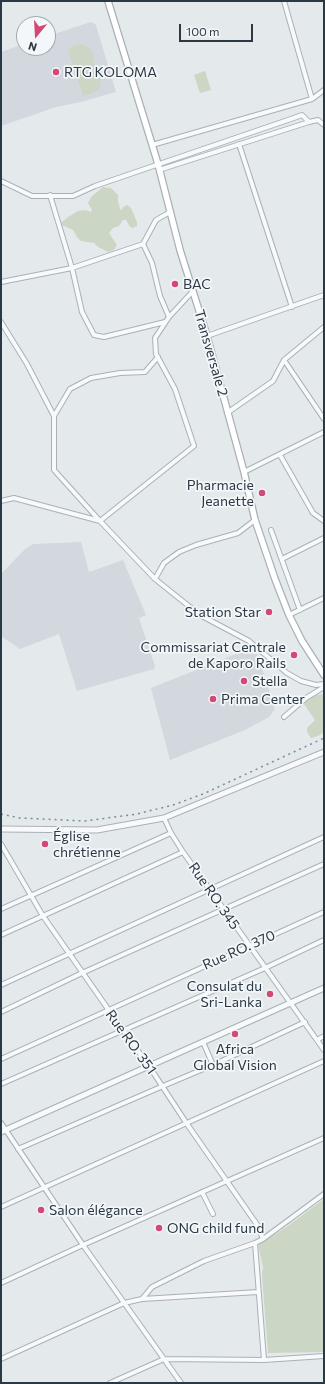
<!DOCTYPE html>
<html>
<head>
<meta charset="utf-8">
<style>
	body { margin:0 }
	#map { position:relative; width:325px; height:1384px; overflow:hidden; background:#e4e9ec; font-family:Commissioner,sans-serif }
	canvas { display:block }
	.frame { position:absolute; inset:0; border:2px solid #2b3945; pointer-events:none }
	.north { position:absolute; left:16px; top:16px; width:40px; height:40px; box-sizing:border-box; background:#f4f7f9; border:1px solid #a4abb1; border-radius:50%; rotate:198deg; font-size:11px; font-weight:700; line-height:16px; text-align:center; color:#2b3945 }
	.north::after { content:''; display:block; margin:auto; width:14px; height:18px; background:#d24877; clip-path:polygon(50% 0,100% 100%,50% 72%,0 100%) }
	.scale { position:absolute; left:179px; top:24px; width:74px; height:18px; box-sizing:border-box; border:2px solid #2b3945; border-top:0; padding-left:5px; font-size:12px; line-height:14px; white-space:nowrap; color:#2b3945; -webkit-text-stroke:3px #f4f7f9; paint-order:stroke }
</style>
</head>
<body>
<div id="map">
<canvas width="325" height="1384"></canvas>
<div class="frame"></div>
<div class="north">N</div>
<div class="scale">100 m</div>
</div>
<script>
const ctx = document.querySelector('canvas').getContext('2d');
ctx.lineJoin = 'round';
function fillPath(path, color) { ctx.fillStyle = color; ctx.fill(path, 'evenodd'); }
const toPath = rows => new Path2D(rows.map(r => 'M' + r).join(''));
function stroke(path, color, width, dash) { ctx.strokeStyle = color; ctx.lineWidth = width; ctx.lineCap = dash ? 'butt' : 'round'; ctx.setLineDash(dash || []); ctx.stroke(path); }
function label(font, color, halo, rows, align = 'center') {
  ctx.font = font + ' Commissioner,sans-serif'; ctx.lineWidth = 3.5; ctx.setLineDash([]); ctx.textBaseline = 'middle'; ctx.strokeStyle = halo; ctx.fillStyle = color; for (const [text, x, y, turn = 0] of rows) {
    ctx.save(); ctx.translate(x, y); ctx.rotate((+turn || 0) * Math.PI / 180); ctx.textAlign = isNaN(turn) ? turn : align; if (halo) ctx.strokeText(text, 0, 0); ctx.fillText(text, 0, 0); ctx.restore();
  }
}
const built = toPath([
	[91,22,96,25,116,92,81,102,56,107,1,126,1,52,24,44,24,48,48,48,48,36],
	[81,542,89,572,123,560,146,615,139,618,155,666,154,669,77,691,59,634,20,649,1,636,1,574,25,549,33,544],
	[246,650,257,654,262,668,275,709,269,717,245,730,170,760,151,688]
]);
const green = toPath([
	[83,44,91,49,94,58,93,63,98,73,101,83,99,90,95,92,83,96,68,50,73,46],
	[205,71,211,90,200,93,194,75],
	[103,187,111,188,118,195,118,202,121,211,123,207,127,205,131,208,137,222,137,226,133,228,130,227,126,220,123,220,119,226,113,228,109,233,117,245,114,250,108,252,98,247,94,243,81,241,77,237,73,230,62,225,62,222,68,217,78,211,86,210,91,212,92,210,88,203,91,197],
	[324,694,324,732,318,736,311,738,307,732,307,728,315,720,304,704,307,699,317,695],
	[324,1199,324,1345,323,1345,323,1352,268,1353,262,1275,263,1267,258,1245,285,1228]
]);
const minor = toPath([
	[284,1,312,99],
	[239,144,292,307],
	[152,145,312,99,324,90],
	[159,170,309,122,318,120,324,125],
	[1,181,32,196,73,196,95,186,291,119,302,115,309,122],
	[50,195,72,268,82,312,94,335,104,337,165,322],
	[1,282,72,268,143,244],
	[169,317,160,296,152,263,143,244,156,220,170,212],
	[1,322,27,364,54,416,54,470,100,521,155,579,200,615,249,641,287,673,301,681,316,685,324,684],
	[207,336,324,295],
	[284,360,324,419],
	[227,413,273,381,284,360,324,327],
	[54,416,70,389,91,378,120,373,145,372,158,357],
	[280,455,313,513,324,521],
	[244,472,324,432],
	[1,501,14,498,100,521,194,446,175,389,156,354,155,338,169,317,193,291],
	[271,530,300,610],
	[282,559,324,538],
	[155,579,164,563,179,552,196,545,238,533,255,520],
	[289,615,324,598],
	[284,717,306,698,324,687],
	[164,818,171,833,183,852,324,1050],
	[1,844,43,916,108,1009,149,1066,187,1124,258,1226,263,1239],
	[1,909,171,833],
	[1,935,183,852],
	[1,985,324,837],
	[1,1012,82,973,324,864],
	[317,1040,324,1036],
	[203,1042,213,1065],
	[1,1059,324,912],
	[1,1084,265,968,324,940],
	[1,1123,83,1245,181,1383],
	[18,1149,163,1086,213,1065,305,1022],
	[202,1192,213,1214],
	[1,1207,324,1061],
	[255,1243,264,1360],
	[1,1283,83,1245,324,1138],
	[142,1299,152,1287,204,1261,255,1243,263,1239,324,1194],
	[1,1359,124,1303,142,1299,258,1292],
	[110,1383,164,1359,264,1360,324,1356]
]);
const tertiary = toPath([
	[1,829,97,830,164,818,324,752],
	[1,1132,324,988]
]);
const secondary = toPath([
	[108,1,158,164,180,250,207,336,244,472,255,520,275,579,289,615,302,641,324,675]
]);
const rail = toPath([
	[1,814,20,818,85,821,137,814,173,805,203,794,324,738]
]);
const markers = [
	[56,72,4,"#d24877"],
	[175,284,4,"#d24877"],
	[262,493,4,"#d24877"],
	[269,612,4,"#d24877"],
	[294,655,4,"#d24877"],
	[244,681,4,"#d24877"],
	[213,699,4,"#d24877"],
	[45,844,4,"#d24877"],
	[270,994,4,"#d24877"],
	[235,1034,4,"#d24877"],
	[41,1210,4,"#d24877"],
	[159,1228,4,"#d24877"]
];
const poiNames = [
	["RTG KOLOMA",64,72],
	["BAC",183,284],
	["Pharmacie",254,485,"right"],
	["Jeanette",254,501,"right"],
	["Station Star",261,612,"right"],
	["Commissariat Centrale",286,647,"right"],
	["de Kaporo Rails",286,663,"right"],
	["Stella",252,681],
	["Prima Center",221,699],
	["Église",53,836],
	["chrétienne",53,852],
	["Consulat du",262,986,"right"],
	["Sri-Lanka",262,1002,"right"],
	["Africa",235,1049,"center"],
	["Global Vision",235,1065,"center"],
	["Salon élégance",49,1210],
	["ONG child fund",167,1228]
];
const streetNames = [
	["Transversale 2",211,353,74],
	["Rue RO. 345",214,896,55],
	["Rue RO. 370",239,950,-24],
	["Rue RO. 351",131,1042,54]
];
fillPath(built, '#d2d8de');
fillPath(green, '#ccd6c5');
stroke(minor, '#a9b1b7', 6);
stroke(tertiary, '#a9b1b7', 7);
stroke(secondary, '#a9b1b7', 8);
stroke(minor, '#f7f9fa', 4);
stroke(tertiary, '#f7f9fa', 5);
stroke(secondary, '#fff', 5.5);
stroke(rail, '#7d8b96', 1.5, [2, 4]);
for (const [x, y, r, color] of markers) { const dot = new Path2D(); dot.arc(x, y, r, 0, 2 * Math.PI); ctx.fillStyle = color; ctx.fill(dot); stroke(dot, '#f4f7f9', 1.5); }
label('14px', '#2b3945', '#f4f7f9', poiNames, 'left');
label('14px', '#2b3945', '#f4f7f9', streetNames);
</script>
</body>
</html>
